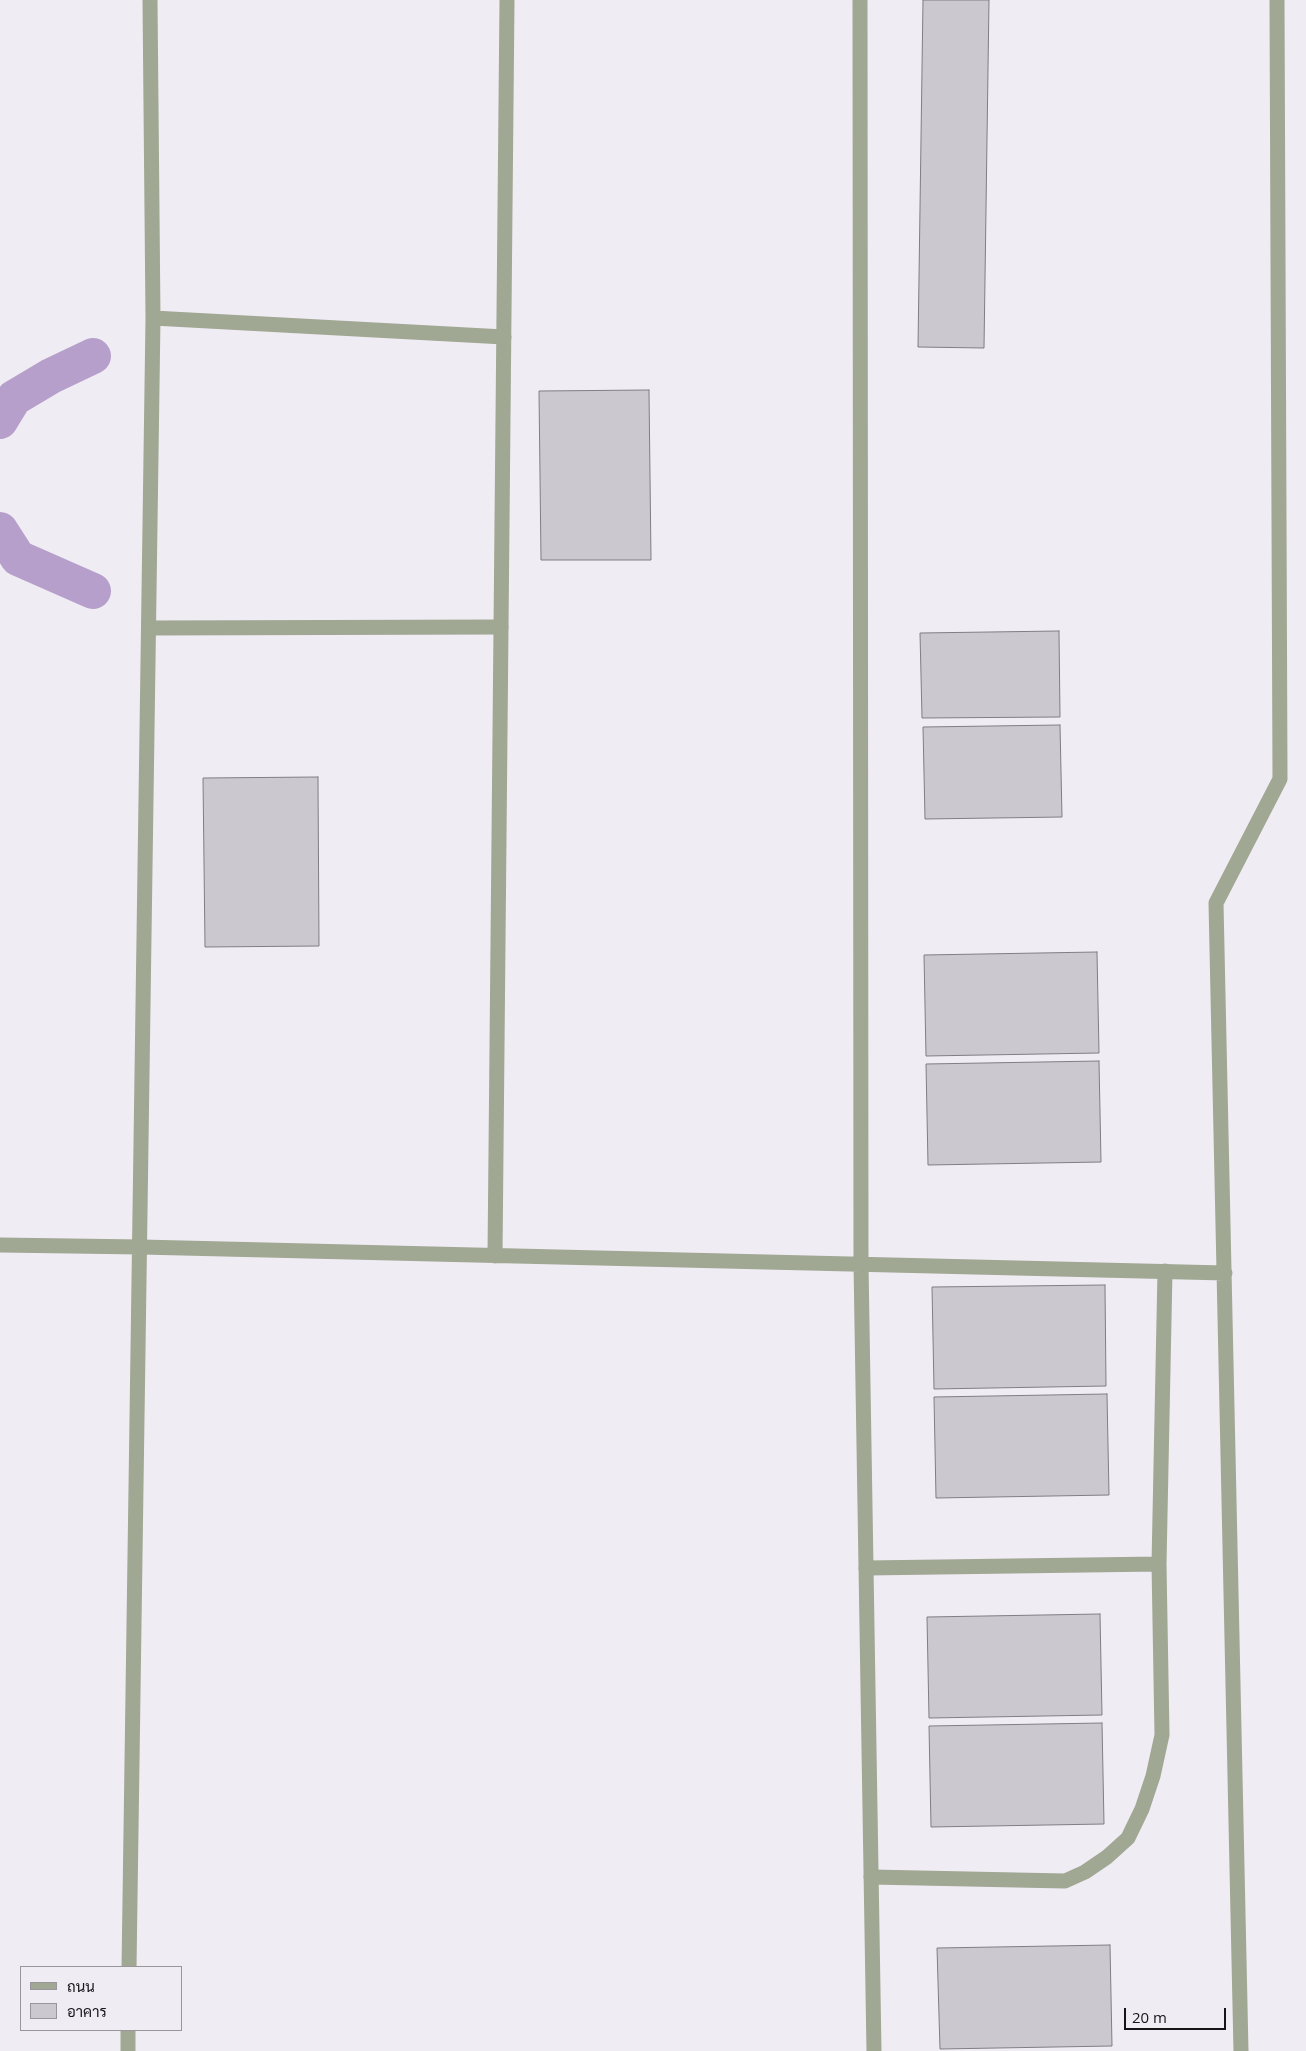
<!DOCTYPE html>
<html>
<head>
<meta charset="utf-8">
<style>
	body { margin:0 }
	#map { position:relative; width:1306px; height:2051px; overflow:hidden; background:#f0ecf4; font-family:"Open Sans",Sarabun,sans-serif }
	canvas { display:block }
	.legend { position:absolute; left:20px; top:1966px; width:162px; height:65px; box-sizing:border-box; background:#f0ecf4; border:1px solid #98969b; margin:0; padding:6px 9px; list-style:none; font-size:15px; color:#151416 }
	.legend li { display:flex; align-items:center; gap:10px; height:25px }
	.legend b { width:25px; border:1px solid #98969b }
	.scale { position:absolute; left:1124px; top:2008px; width:102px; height:22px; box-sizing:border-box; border:2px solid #151416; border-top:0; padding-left:6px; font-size:15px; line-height:18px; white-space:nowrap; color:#151416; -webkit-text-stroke:4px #f0ecf4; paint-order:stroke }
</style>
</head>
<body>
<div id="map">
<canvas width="1306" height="2051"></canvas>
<ul class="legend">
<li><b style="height:6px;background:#a0a793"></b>ถนน</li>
<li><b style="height:14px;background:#cbc8cf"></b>อาคาร</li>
</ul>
<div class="scale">20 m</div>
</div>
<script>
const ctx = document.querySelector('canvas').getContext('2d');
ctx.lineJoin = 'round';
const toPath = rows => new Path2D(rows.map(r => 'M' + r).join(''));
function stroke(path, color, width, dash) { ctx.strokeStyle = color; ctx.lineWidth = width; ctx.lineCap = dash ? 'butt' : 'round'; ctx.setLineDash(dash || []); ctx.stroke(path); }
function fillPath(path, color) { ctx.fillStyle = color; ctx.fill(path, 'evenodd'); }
const canal = toPath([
	[0,421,14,398,51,376,93,356],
	[0,530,18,558,93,591]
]);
const building = toPath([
	[923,0,989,0,984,348,918,347,923,0],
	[649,390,651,560,541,560,539,391,649,390],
	[1059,631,1060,717,922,718,920,633,1059,631],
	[1060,725,1062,817,925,819,923,727,1060,725],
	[318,777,319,946,205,947,203,778,318,777],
	[1097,952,1099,1053,926,1056,924,955,1097,952],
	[1099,1061,1101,1162,928,1165,926,1064,1099,1061],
	[1105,1285,1106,1386,934,1389,932,1287,1105,1285],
	[1107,1394,1109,1495,936,1498,934,1397,1107,1394],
	[1100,1614,1102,1715,929,1718,927,1617,1100,1614],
	[1102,1723,1104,1824,931,1827,929,1726,1102,1723],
	[1110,1945,1112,2046,940,2049,937,1948,1110,1945]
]);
const lane = toPath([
	[860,0,861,1264,874,2051],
	[141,1247,1225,1273],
	[495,1256,507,0],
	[1241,2051,1216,903,1280,779,1277,0]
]);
const street = toPath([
	[153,318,504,337],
	[149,628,501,627],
	[0,1245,141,1247],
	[866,1568,1159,1564],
	[871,1877,1065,1881,1085,1872,1107,1857,1128,1838,1142,1809,1153,1776,1162,1735,1159,1564,1165,1271],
	[129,1967,153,318,150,0],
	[128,2051,128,2030]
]);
stroke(canal, '#b6a0cb', 36);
fillPath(building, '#cbc8cf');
stroke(building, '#807d84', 1);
stroke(lane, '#a0a793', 15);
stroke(street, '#a0a793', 15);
</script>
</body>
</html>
